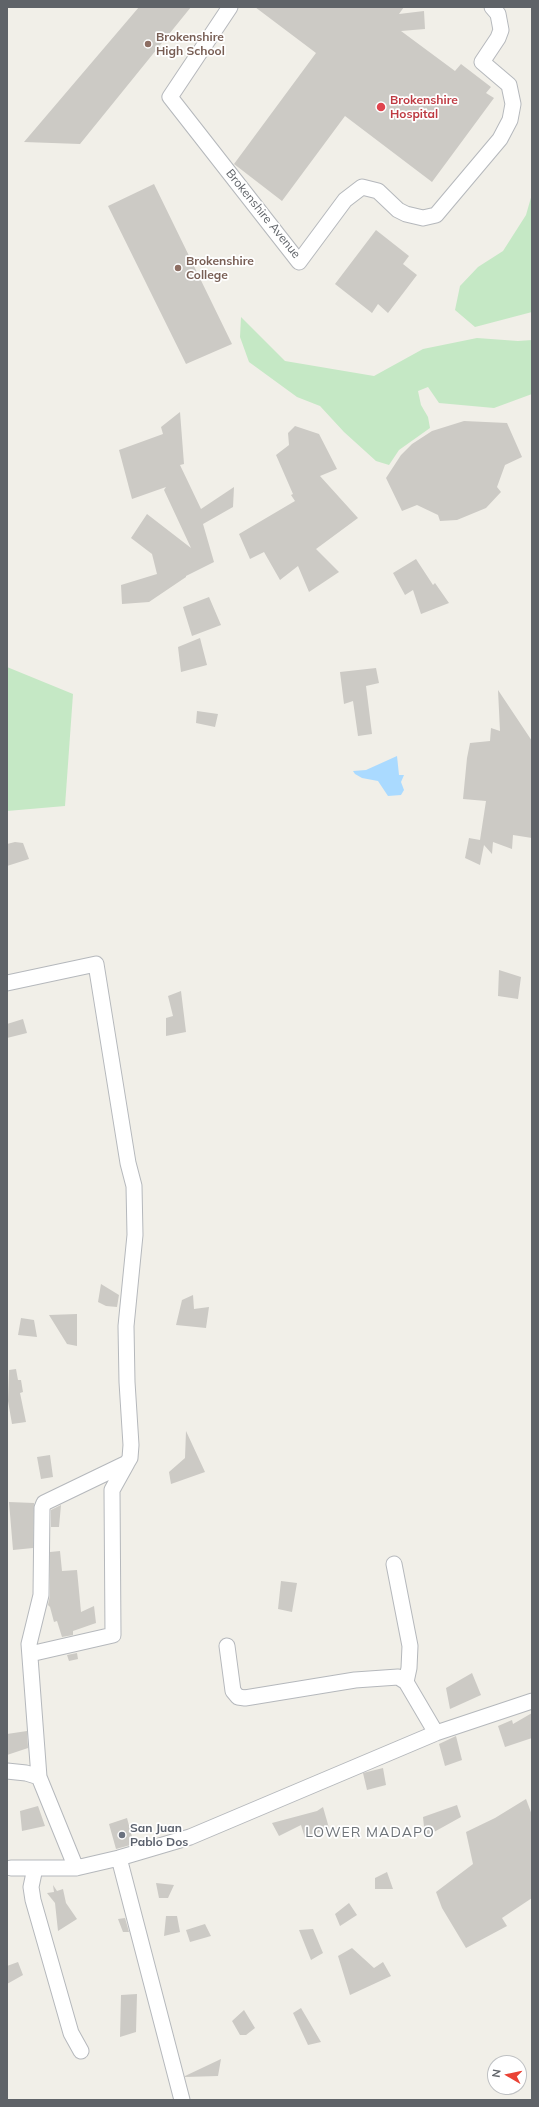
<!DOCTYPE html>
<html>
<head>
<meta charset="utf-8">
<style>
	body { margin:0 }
	#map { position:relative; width:539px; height:2107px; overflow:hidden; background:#f1efe8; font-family:Mulish,sans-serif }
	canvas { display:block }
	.frame { position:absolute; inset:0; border:8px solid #5f6368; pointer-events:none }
	.north { position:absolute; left:487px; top:2055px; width:40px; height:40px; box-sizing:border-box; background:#fff; border:1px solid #bfc1c3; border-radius:50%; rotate:279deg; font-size:11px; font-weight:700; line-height:16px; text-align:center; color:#5f6368 }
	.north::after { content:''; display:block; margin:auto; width:14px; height:18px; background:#ea4335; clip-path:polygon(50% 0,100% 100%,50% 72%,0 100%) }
</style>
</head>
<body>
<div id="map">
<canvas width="539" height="2107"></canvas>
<div class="frame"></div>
<div class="north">N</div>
</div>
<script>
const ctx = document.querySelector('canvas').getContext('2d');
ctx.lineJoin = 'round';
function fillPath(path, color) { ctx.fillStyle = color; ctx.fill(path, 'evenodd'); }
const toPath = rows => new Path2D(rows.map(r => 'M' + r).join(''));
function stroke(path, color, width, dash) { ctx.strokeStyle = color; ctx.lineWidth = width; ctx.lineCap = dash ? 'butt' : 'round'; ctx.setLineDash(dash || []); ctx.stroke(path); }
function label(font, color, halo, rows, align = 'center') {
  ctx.font = font + ' Mulish,sans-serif'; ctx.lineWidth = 3.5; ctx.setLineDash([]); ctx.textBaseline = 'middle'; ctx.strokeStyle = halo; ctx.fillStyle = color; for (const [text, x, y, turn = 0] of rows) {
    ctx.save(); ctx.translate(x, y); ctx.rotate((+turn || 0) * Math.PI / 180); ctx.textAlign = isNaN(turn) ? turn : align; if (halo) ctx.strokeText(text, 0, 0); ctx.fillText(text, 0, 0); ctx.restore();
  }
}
const green = toPath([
	[532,194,532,312,475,327,455,310,460,286,478,267,503,251,526,215],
	[241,317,285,361,374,376,423,349,477,338,518,341,532,340,532,394,494,408,439,403,428,387,418,391,421,405,428,417,430,428,399,450,389,465,376,461,344,432,320,406,297,397,249,362,240,337],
	[7,667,73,694,65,806,7,811]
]);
const water = toPath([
	[397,756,399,775,404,775,401,782,404,790,401,795,388,796,378,781,362,778,355,774,353,771,366,770]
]);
const building = toPath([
	[139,7,191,7,80,144,24,142],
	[255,7,404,7,399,14,424,11,425,29,401,31,455,71,461,64,491,87,486,93,494,98,432,182,345,116,282,201,234,164,316,53],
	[154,184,232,344,186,364,108,206],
	[376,230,409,256,403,264,417,275,388,313,378,304,372,313,335,284],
	[180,412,184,464,180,465,201,509,234,487,233,507,203,524,214,562,186,576,186,577,149,602,122,604,121,585,157,574,152,554,131,538,147,514,191,548,164,490,166,487,132,499,119,450,163,434,161,427],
	[464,421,507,423,522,457,505,465,497,487,501,492,486,508,457,520,440,521,438,515,417,505,402,511,386,478,401,455,412,444,432,431],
	[295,426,319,434,337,469,320,476,358,518,316,549,339,572,309,592,298,566,280,580,264,552,250,559,239,534,295,501,291,495,293,494,276,455,289,445,288,433],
	[416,559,433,585,435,583,449,603,421,614,413,590,405,595,393,573],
	[209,597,221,625,192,636,183,607],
	[200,638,207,665,181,672,178,647],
	[376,668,379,683,366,686,372,734,358,736,353,701,344,704,340,672],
	[498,690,532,741,532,838,513,835,512,849,493,842,492,854,484,845,480,865,465,858,469,838,480,840,486,801,463,799,467,758,470,743,490,741,491,728,500,731],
	[197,711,218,714,215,727,196,723],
	[15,842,23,843,29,859,7,866,7,844],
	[499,970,521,977,518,999,498,996],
	[181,991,186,1032,166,1036,166,1018,173,1016,168,996],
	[23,1019,27,1033,7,1038,7,1024],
	[101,1284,119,1295,117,1307,106,1306,98,1302],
	[193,1295,194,1309,209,1307,206,1328,176,1325,182,1300],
	[77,1314,77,1346,67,1344,49,1315],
	[21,1318,34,1320,37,1337,18,1335],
	[16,1369,18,1380,21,1380,23,1392,20,1393,26,1422,12,1424,8,1401,9,1370],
	[186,1431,205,1472,171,1484,169,1472,185,1458],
	[50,1455,53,1477,41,1479,37,1457],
	[9,1502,34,1503,33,1548,13,1550],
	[61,1505,59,1527,51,1527,51,1510],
	[60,1551,62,1571,77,1570,81,1612,94,1606,96,1623,73,1631,73,1635,62,1637,57,1621,54,1622,50,1607,48,1605,50,1595,50,1552],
	[281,1581,297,1583,292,1612,278,1609],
	[77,1653,78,1659,69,1661,67,1655],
	[472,1673,481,1695,450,1709,446,1688],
	[532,1713,532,1738,505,1747,498,1726,512,1720,513,1724],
	[27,1731,28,1748,7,1755,7,1734],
	[456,1736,462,1760,445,1766,439,1744],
	[383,1768,386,1785,367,1790,363,1773],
	[526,1799,532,1815,532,1898,502,1918,507,1926,466,1948,442,1908,436,1892,473,1864,466,1832,495,1818],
	[457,1805,461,1817,425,1837,423,1817],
	[38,1806,45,1826,22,1831,20,1811],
	[323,1807,329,1828,305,1838,301,1825,279,1836,272,1823,317,1811],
	[127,1818,134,1844,116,1849,109,1824],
	[387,1872,393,1889,375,1889,375,1878],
	[156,1883,174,1885,168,1898,159,1898],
	[53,1885,57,1891,63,1889,66,1903,77,1919,58,1931,55,1903,47,1893,54,1892],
	[349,1903,357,1915,340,1926,335,1914],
	[166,1916,177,1916,180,1932,164,1936],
	[125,1918,129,1932,123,1932,118,1919],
	[205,1924,211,1936,190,1942,186,1930],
	[313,1929,323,1953,311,1960,299,1930],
	[352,1948,374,1968,383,1962,391,1976,350,1995,338,1956],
	[18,1962,23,1975,7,1984,7,1966],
	[137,1994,136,2032,120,2037,121,1995],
	[301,2008,321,2042,308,2045,293,2013],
	[244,2010,255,2028,246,2035,240,2035,232,2021],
	[221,2059,218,2076,185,2077,185,2076]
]);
const street = toPath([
	[230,7,170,97,299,262,345,200,362,187,378,191,398,210,406,214,423,218,436,215,500,139,510,120,513,104,509,85,482,62,498,38,501,30,498,14,492,7],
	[7,983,96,964,128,1163,134,1186,135,1235,126,1326,127,1382,131,1445,130,1458,127,1463,44,1503,42,1508,41,1595,29,1644,39,1777,76,1868],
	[394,1564,410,1646,409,1668,406,1682],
	[227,1646,233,1691,238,1697,245,1698,355,1680,398,1677,406,1682,436,1733],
	[30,1654,113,1635,112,1490,127,1463],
	[7,1771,26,1773,39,1777],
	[119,1858,182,2100],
	[11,1868,76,1868,119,1858,190,1837,436,1733,532,1701],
	[35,1868,31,1887,33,1900,71,2033,81,2051]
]);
const markers = [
	[148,44,4,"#8d6e63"],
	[381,107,5,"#e0444e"],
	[178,268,4,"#8d6e63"],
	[122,1835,4,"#6b7280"]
];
const educationNames = [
	["Brokenshire",156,37],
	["High School",156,51],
	["Brokenshire",186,261],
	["College",186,275]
];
const healthNames = [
	["Brokenshire",390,100],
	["Hospital",390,114]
];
const streetNames = [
	["Brokenshire Avenue",263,214,51]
];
const worshipNames = [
	["San Juan",130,1828],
	["Pablo Dos",130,1842]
];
const quarterNames = [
	["LOWER MADAPO",370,1833]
];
fillPath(green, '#c5e8c5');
fillPath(water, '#aadaff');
fillPath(building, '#cccac5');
stroke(street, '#b5b8bc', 17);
stroke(street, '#fff', 15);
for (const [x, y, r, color] of markers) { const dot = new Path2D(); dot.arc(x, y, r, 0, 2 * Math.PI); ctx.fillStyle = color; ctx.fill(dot); stroke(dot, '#fff', 1.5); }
label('bold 12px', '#785e54', '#fff', educationNames, 'left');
label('bold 12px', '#be3a42', '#fff', healthNames, 'left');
label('12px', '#5f6368', '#fff', streetNames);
label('bold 12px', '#5b616d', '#fff', worshipNames, 'left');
ctx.letterSpacing = '1px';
label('14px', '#70757a', '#fff', quarterNames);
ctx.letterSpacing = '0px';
</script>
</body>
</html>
